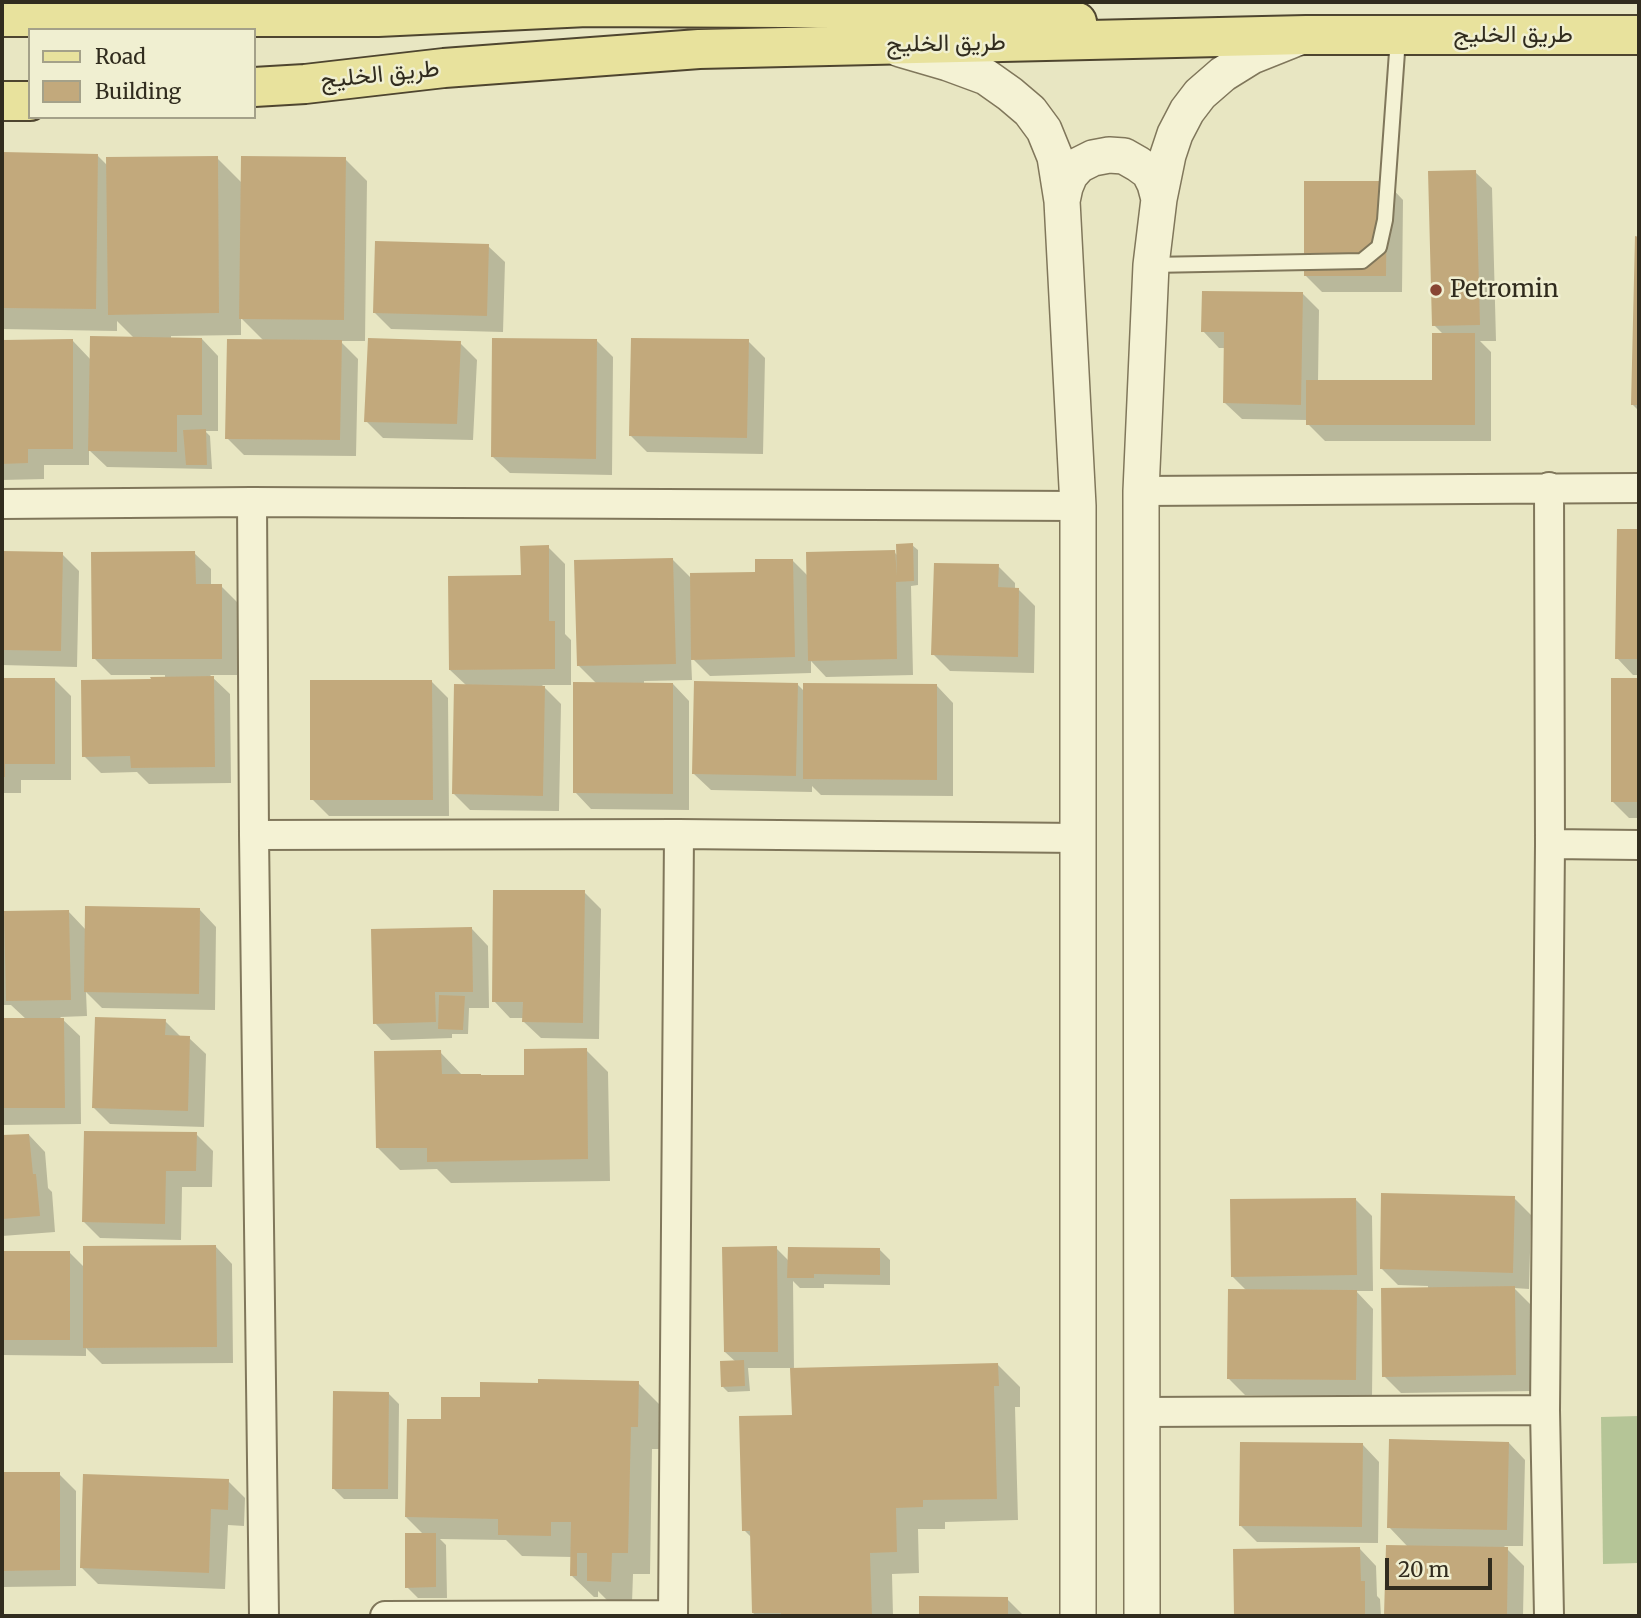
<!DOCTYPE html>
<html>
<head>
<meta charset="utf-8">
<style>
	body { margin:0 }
	#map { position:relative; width:1641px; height:1618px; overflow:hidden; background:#e8e6c2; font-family:Merriweather,serif }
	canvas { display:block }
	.frame { position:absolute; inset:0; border:4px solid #312c1e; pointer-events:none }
	.legend { position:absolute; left:28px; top:28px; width:228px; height:91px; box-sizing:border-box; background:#f0efd1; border:2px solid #a4a189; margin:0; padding:9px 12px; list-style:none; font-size:21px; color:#312c1e }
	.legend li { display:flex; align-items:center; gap:14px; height:35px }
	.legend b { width:35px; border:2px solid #a4a189 }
	.scale { position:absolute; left:1385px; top:1558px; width:107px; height:32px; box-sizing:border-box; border:4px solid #312c1e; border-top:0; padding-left:9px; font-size:21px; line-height:24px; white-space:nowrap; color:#312c1e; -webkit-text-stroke:5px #f0efd1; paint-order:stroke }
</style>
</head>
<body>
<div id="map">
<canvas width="1641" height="1618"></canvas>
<div class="frame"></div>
<ul class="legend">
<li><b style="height:9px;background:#e8e29d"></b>Road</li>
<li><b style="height:19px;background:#c2a97c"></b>Building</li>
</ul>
<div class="scale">20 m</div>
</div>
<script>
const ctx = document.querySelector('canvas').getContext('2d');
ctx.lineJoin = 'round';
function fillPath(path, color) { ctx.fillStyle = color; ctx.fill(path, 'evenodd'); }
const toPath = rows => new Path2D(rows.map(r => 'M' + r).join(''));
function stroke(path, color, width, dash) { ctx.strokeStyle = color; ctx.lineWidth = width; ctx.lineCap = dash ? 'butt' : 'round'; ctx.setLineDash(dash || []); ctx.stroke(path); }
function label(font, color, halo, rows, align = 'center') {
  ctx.font = font + ' Merriweather,Vazirmatn,serif'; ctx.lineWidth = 5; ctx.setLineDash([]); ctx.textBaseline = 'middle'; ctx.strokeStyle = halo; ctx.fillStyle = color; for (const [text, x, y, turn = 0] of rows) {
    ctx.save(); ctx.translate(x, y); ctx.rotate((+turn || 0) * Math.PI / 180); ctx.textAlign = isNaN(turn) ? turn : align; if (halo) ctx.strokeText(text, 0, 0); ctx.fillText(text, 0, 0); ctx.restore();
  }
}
const green = toPath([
	[1639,1416,1639,1563,1603,1564,1601,1417]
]);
const shadow = toPath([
	[2,154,97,155,108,166,217,158,242,183,345,159,367,181,365,341,340,341,358,359,356,456,244,455,227,438,264,341,241,318,241,335,171,336,171,339,202,339,218,356,218,431,205,431,210,436,212,469,107,467,89,450,89,465,44,465,44,479,2,480],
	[117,321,134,338,91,360,73,341,2,341,2,329,117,331],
	[1475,172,1492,188,1496,341,1480,341,1491,352,1491,441,1325,441,1308,424,1308,420,1242,419,1225,403,1225,348,1219,348,1203,331,1302,293,1319,310,1318,382,1434,382,1444,335,1434,325],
	[1387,183,1403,200,1402,292,1322,292,1305,275],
	[1637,238,1639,238,1639,411,1632,404],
	[488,246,505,262,503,332,391,329,375,313],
	[596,340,613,357,612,475,510,473,493,457],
	[748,341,765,358,763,454,647,452,631,436],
	[460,343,477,360,473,440,383,438,366,421],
	[1619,531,1639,531,1639,675,1633,675,1617,658],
	[912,545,918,550,918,585,911,586,913,675,826,677,811,661,811,673,710,676,691,657,692,680,644,681,644,684,673,684,689,701,689,810,591,809,575,792,597,684,578,665,673,560,692,579,757,574,792,560,808,576,894,552,898,556],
	[548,547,565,564,565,634,571,640,571,685,542,685,561,704,559,811,470,810,453,793,467,686,450,670,522,577],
	[2,552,62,554,79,571,77,667,2,665],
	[194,553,211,569,211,586,221,586,238,603,238,675,210,675,230,694,231,783,149,784,137,772,101,773,84,756,153,681,165,678,165,675,111,675,94,658],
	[998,566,1015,583,1015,590,1019,590,1035,606,1034,673,950,671,933,654],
	[2,680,55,680,71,696,71,780,21,780,21,793,2,793],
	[1613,680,1639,680,1639,818,1629,818,1612,801],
	[431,681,448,698,449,816,329,816,312,799],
	[797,684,805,692,937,686,953,703,953,796,821,795,812,786,812,792,711,790,694,774],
	[584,892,601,909,599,1039,541,1038,524,1022,524,1018,510,1018,494,1001],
	[200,910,216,927,215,1010,102,1008,86,992,87,1016,60,1017,80,1036,81,1124,2,1125,2,1020,27,1020,11,1005,2,1005,2,912,5,916,68,911,86,930],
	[472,929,488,946,489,1008,469,1008,468,1034,452,1034,452,1038,391,1040,375,1023],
	[165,1021,182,1038,189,1038,206,1054,204,1127,110,1124,94,1108],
	[586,1050,608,1072,610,1181,451,1183,437,1169,400,1170,378,1148,440,1052,463,1076,525,1076],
	[196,1134,213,1151,212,1187,182,1187,181,1240,100,1238,84,1222],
	[29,1135,45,1152,48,1188,52,1192,55,1232,2,1236,2,1137],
	[1514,1198,1531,1215,1529,1289,1514,1288,1531,1305,1532,1391,1401,1393,1384,1376,1428,1289,1428,1286,1398,1285,1382,1269],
	[1355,1199,1372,1216,1373,1291,1356,1291,1373,1309,1372,1396,1245,1395,1229,1379,1247,1291,1232,1276],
	[216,1247,232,1264,233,1363,102,1364,86,1348,86,1356,2,1355,2,1253,69,1252,85,1268],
	[776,1248,789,1261,879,1249,890,1260,890,1285,824,1284,824,1288,800,1288,793,1281,794,1370,998,1365,1020,1387,1020,1407,1015,1407,1018,1520,945,1522,945,1529,918,1529,919,1573,892,1574,893,1616,757,1616,753,1613,752,1538,744,1530,794,1416,792,1368,748,1368,750,1391,728,1392,723,1387,736,1362,725,1352],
	[638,1383,660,1405,659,1449,652,1449,650,1574,633,1574,632,1603,610,1603,598,1591,598,1597,594,1597,571,1575,572,1557,522,1556,506,1540,440,1539,446,1545,447,1598,418,1598,407,1587,424,1535,406,1517,442,1421,482,1399],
	[388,1393,399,1404,398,1499,344,1499,333,1488],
	[1509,1443,1525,1460,1523,1546,1504,1546,1524,1566,1523,1616,1386,1616,1387,1547,1408,1547,1389,1527],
	[1363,1445,1379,1462,1378,1543,1257,1542,1240,1525],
	[2,1474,59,1474,76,1491,76,1586,2,1587],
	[228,1481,245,1498,244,1526,228,1525,225,1589,98,1584,81,1567],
	[1360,1549,1376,1566,1377,1596,1380,1599,1381,1616,1236,1616,1235,1551],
	[921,1597,1007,1599,1024,1616,920,1616]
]);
const building = toPath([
	[2,152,98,154,96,309,2,308],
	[218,156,219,313,108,315,106,157],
	[241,156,346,157,344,320,239,319],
	[1476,170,1480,325,1432,326,1428,171],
	[1304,181,1387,181,1386,276,1304,276],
	[1635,236,1639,237,1639,405,1631,405],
	[375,241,489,244,487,316,373,313],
	[1202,291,1303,292,1301,405,1223,403,1224,332,1201,332],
	[1432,333,1475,333,1475,425,1306,425,1306,380,1432,380],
	[90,336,202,338,202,415,177,415,177,452,88,451],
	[368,338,461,341,457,424,364,422],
	[492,338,597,339,596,459,491,457],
	[631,338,749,339,747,438,629,436],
	[73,339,73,449,28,449,28,463,2,464,2,340],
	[227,339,342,340,340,440,225,439],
	[206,429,207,465,186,465,183,430],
	[1617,529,1639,529,1639,659,1615,659],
	[913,543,914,581,896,582,897,659,808,661,806,552,895,550,897,576,896,544],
	[549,545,549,621,555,621,555,669,449,670,448,576,521,575,520,546],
	[2,551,63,552,61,651,2,650],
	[195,551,196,584,222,584,222,659,92,659,91,552],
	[673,558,676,664,577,666,574,560],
	[755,559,793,559,795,657,691,660,690,573,755,572],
	[934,563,999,564,998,587,1019,588,1018,657,931,655],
	[214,676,215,767,131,768,130,756,82,757,81,680,151,679,150,677],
	[2,678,55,678,55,764,5,764,5,777,2,777],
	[1611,678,1639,678,1639,802,1611,802],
	[310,680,432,680,433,800,310,800],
	[694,681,798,683,796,776,692,774],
	[573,682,673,683,673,794,573,793],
	[803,683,937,684,937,780,803,779],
	[454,684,545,686,543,796,452,794],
	[493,890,585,890,583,1023,522,1022,523,1002,492,1002],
	[85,906,200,908,199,994,84,992],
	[69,910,71,1000,6,1001,4,911],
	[472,927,473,992,435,992,436,1022,373,1024,371,929],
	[439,995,465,996,463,1030,438,1029],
	[95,1017,166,1019,165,1035,190,1036,188,1111,92,1108],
	[2,1018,64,1018,65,1108,2,1108],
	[587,1048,588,1159,427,1162,427,1148,376,1148,374,1051,441,1050,442,1074,481,1074,481,1075,524,1075,524,1049],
	[84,1131,197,1132,196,1171,166,1171,165,1224,82,1222],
	[29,1134,33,1174,36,1174,40,1216,2,1219,2,1135],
	[1381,1193,1515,1196,1513,1273,1380,1269],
	[1356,1198,1357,1275,1231,1277,1230,1199],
	[216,1245,217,1347,83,1348,83,1246],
	[777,1246,778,1352,724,1352,722,1247],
	[788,1247,880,1248,880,1275,814,1274,814,1278,787,1278],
	[2,1251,70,1251,70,1340,2,1340],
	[1515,1286,1516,1375,1382,1377,1381,1288],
	[1228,1289,1357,1290,1356,1380,1227,1379],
	[744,1360,745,1386,721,1387,720,1361],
	[998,1363,999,1386,994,1386,997,1499,923,1500,923,1507,896,1508,897,1552,870,1553,872,1616,781,1616,781,1613,752,1613,750,1531,742,1531,739,1416,792,1415,790,1368],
	[538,1379,639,1381,638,1427,631,1427,628,1553,612,1553,611,1582,587,1581,587,1553,577,1553,577,1576,570,1576,571,1522,551,1522,551,1536,498,1535,498,1519,405,1517,407,1419,441,1419,441,1397,480,1397,480,1382,538,1383],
	[333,1391,389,1392,388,1489,332,1489],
	[1389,1439,1509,1442,1507,1530,1387,1528],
	[1240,1442,1363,1443,1362,1527,1239,1526],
	[2,1472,60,1472,60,1570,2,1571],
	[83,1474,229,1479,228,1510,211,1509,209,1573,80,1568],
	[405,1533,436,1533,436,1587,405,1588],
	[1386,1545,1508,1547,1507,1616,1384,1616],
	[1360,1547,1361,1581,1365,1581,1365,1616,1234,1616,1233,1549],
	[919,1596,1008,1597,1008,1616,919,1616]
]);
const service = toPath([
	[1151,265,1362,261,1379,247,1385,220,1398,38]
]);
const minor = toPath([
	[1141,491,1639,488],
	[252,502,254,835,264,1616],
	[2,504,252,502,1078,506],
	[254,835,679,834,1078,838],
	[1550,844,1639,845],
	[1142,1412,1545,1410],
	[385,1616,673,1615],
	[673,1616,679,834],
	[1549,1616,1545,1410,1550,844,1549,487]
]);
const tertiary = toPath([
	[900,49,948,63,986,77,1010,94,1030,111,1044,130,1055,157,1062,201,1078,506,1078,1616],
	[1062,201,1065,187,1070,175,1079,165,1093,158,1109,155,1124,156,1138,164,1149,172,1155,184,1159,199],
	[1142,1616,1141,491,1151,265,1159,199,1168,155,1175,134,1187,111,1200,94,1223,74,1252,56,1297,38]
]);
const primary = toPath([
	[2,17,378,17,587,7,982,9,1077,22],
	[254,87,305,84,444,68,699,49,1306,35,1639,35],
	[2,101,30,101]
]);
const markers = [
	[1436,290,7,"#884532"]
];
const streetNames = [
	["طريق الخليج",1513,35],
	["طريق الخليج",946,44,-1],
	["طريق الخليج",380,75,-6]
];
const poiNames = [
	["Petromin",1450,290]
];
fillPath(green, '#b5c597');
fillPath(shadow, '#0003');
fillPath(building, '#c2a97c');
stroke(service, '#80775b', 18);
stroke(minor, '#80775b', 32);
stroke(tertiary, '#80775b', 38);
stroke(primary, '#4e452f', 42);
stroke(service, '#f4f2d4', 14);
stroke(minor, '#f4f2d4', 28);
stroke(tertiary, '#f4f2d4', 35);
stroke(primary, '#e8e29d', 38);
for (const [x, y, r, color] of markers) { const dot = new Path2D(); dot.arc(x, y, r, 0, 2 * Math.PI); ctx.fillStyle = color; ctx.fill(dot); stroke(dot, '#f0efd1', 2.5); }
label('24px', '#312c1e', '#f0efd1', streetNames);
label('24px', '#312c1e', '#f0efd1', poiNames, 'left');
</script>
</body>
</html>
